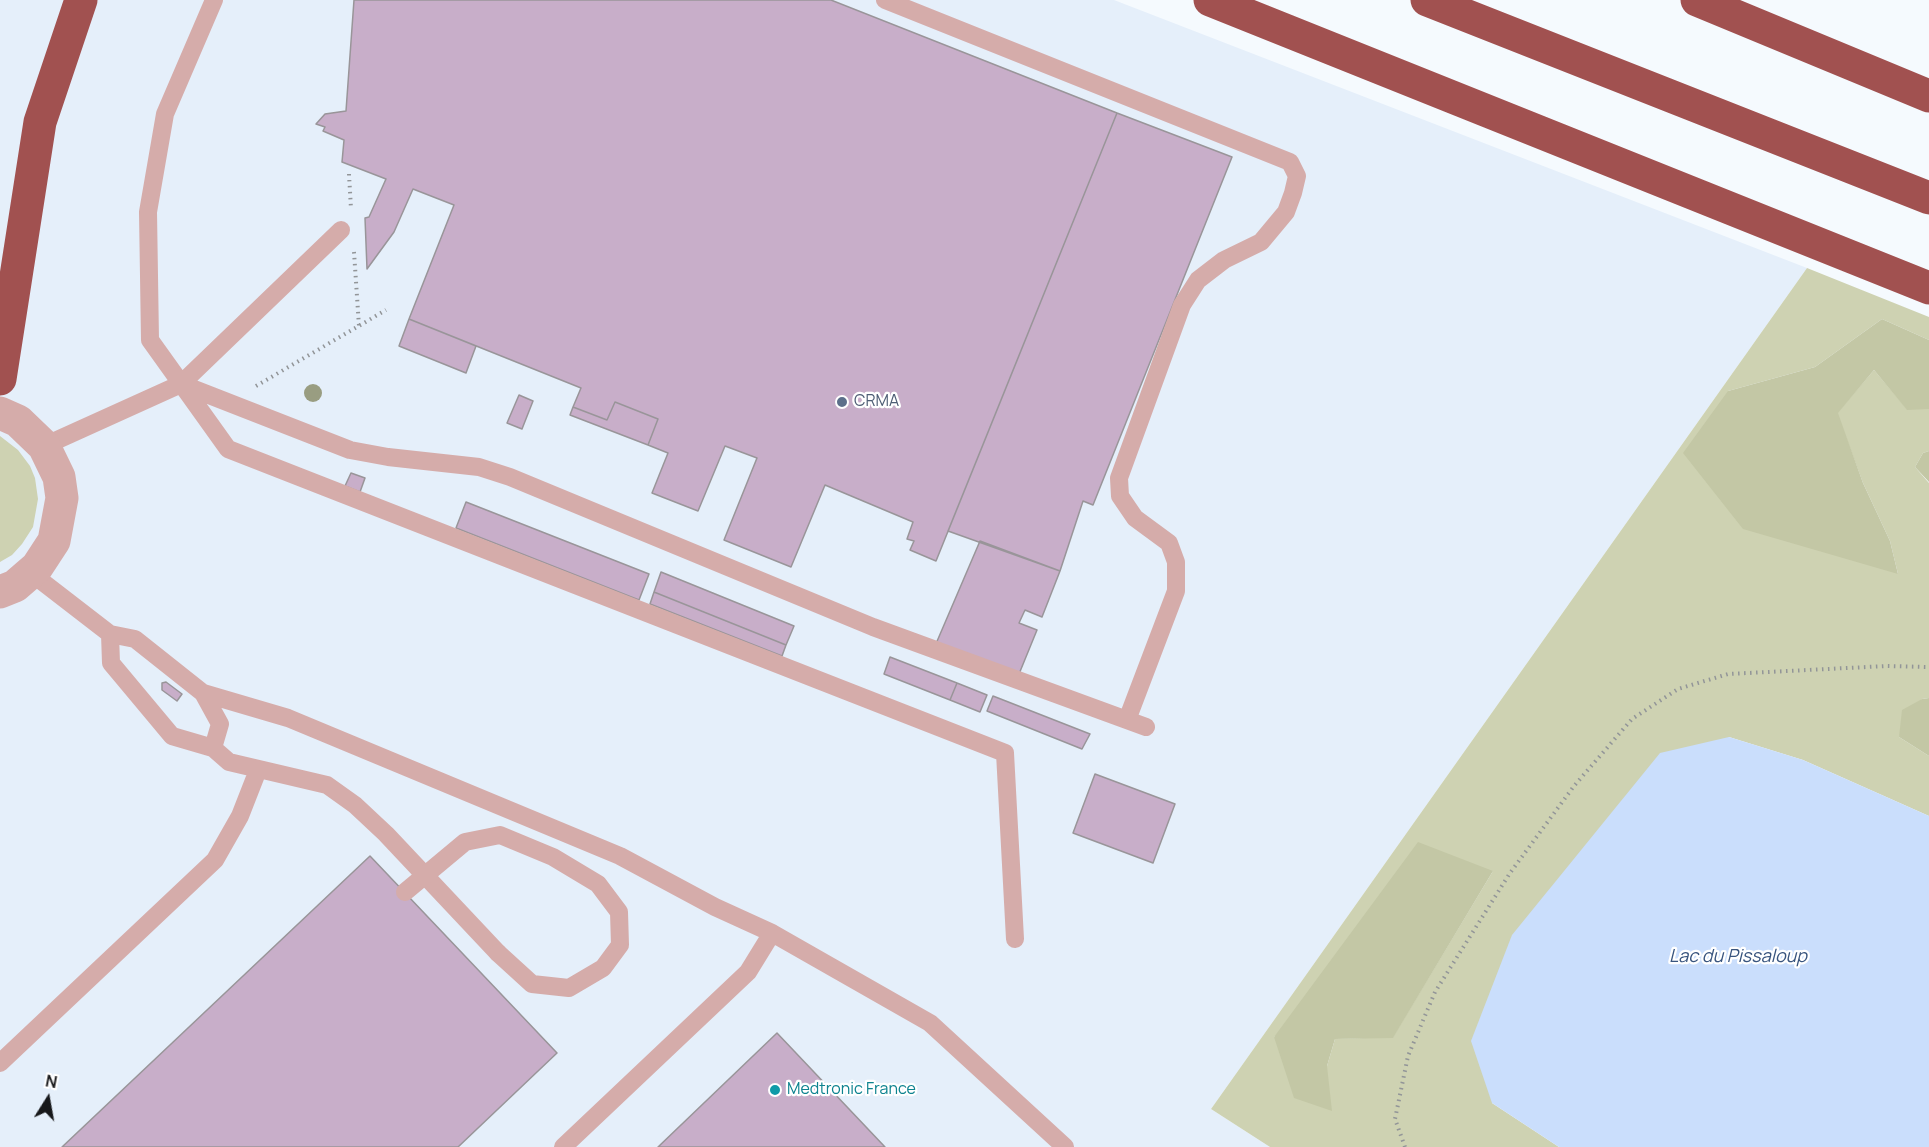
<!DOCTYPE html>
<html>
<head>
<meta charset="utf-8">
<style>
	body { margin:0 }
	#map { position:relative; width:1929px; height:1147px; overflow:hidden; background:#f5fafe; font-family:Manrope,sans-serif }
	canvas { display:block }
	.north { position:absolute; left:18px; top:1069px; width:60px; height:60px; -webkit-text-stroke:4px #fff; paint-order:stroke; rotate:11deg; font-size:16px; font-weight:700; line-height:24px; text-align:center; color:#17181a }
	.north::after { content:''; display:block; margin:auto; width:21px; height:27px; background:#17181a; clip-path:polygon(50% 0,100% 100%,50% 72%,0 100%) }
</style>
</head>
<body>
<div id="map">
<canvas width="1929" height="1147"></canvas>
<div class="north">N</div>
</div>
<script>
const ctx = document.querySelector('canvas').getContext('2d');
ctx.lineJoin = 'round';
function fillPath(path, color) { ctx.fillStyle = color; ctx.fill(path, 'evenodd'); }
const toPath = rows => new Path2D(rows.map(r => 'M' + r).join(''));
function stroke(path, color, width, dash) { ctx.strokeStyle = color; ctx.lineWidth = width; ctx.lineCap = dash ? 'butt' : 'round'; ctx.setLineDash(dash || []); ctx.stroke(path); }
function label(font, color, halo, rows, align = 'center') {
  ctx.font = font + ' Manrope,sans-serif'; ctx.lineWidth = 4.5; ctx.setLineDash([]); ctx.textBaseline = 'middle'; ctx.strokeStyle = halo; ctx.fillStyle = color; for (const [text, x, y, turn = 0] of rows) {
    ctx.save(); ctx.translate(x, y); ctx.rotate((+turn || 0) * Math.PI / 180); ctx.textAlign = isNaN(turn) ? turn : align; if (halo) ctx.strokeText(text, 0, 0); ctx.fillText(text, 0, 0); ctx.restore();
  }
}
const built = toPath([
	[0,0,1114,0,1807,268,1211,1109,1270,1147,0,1147]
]);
const green = toPath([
	[1807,268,1929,317,1929,340,1882,319,1815,367,1728,391,1898,574,1890,541,1863,483,1837,413,1874,370,1907,409,1929,409,1929,451,1923,453,1915,467,1929,483,1929,698,1922,699,1899,737,1929,756,1929,816,1803,760,1729,737,1492,1103,1559,1147,1270,1147,1211,1109],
	[1493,871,1393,1037,1335,1039,1327,1066,1274,1037],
	[0,436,18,450,30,466,35,478,38,499,33,527,22,544,12,555,0,562]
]);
const forest = toPath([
	[1882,319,1929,340,1929,409,1907,410,1874,370,1838,413,1863,483,1890,541,1898,574,1743,529,1683,453,1728,391,1815,367],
	[1929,451,1929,482,1915,467,1923,453],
	[1929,698,1929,756,1899,737,1902,710,1922,699],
	[1418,842,1493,871,1393,1038,1335,1039,1327,1066,1332,1111,1294,1098,1274,1037]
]);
const water = toPath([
	[1729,737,1803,760,1929,816,1929,1147,1559,1147,1492,1103,1471,1041,1512,935,1660,753]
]);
const building = toPath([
	[354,0,831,0,1117,113,936,561,910,550,914,541,907,539,913,522,825,485,791,567,724,540,757,458,725,446,698,511,652,493,668,453,648,445,658,419,615,402,607,420,573,407,581,388,409,319,454,205,413,189,394,232,367,269,365,218,369,217,386,179,342,162,344,140,323,131,325,127,316,124,325,114,346,111,354,0],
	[1117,113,1232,157,1093,505,1083,501,1060,571,948,531,1117,113],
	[409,319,476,346,466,373,399,346,409,319],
	[519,395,533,401,522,429,507,423,519,395],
	[615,402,658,419,648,445,570,415,573,407,607,420,615,402],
	[351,473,365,478,360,492,345,486,351,473],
	[466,502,649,574,639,600,456,528,466,502],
	[980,541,1060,571,1042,617,1025,610,1019,623,1037,630,1019,674,935,646,980,541],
	[661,572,794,626,786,645,654,592,661,572],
	[654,592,786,645,782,656,650,604,654,592],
	[890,657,957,683,950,700,884,674,890,657],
	[166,682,182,694,177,701,162,690,162,683,166,682],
	[957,683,987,695,980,712,950,700,957,683],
	[993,696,1090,734,1082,749,987,711,993,696],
	[1095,774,1175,804,1153,863,1073,833,1095,774],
	[370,856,557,1053,458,1147,62,1147,370,856],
	[777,1033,885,1147,658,1147,777,1033]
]);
const path = toPath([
	[349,174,351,209],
	[354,252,359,326],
	[256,386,386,310],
	[1405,1147,1395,1119,1408,1056,1435,992,1510,873,1574,786,1632,719,1678,689,1728,674,1887,666,1929,667]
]);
const lane = toPath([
	[214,0,165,114,148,212,150,340,228,449,1005,753,1015,939],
	[885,0,1290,162,1297,176,1293,193,1286,212,1261,242,1224,260,1198,280,1182,305,1119,478,1120,496,1135,518,1169,543,1176,562,1176,591,1127,720],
	[181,384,350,450,388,457,479,467,510,477,873,627,1146,727],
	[44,446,181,384,341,230],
	[31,573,110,634],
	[110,634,135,639,203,693,220,724,213,748,172,736,111,663,110,634],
	[203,693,288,718,620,856,715,907,772,933,930,1023,1065,1147],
	[213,748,229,762,327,785,355,805,386,834,498,953],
	[0,1063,215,860,240,816,258,770],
	[563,1147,748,972,772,933]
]);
const street = toPath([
	[0,413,18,421,44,446,59,477,62,498,54,541,37,567,15,586,0,592]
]);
const highway = toPath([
	[1210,0,1929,288],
	[1427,0,1929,198],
	[1697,0,1929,96],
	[0,379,40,122,81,0]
]);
const laneBridge = toPath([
	[405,892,465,842,500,835,553,857,598,884,619,912,620,945,603,968,569,988,532,984,498,953]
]);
const trees = [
	[313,393]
];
const markers = [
	[842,402,6,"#5c6f8a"],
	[775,1090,6,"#0f9aa8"]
];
const serviceNames = [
	["CRMA",854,402]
];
const cultureNames = [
	["Medtronic France",787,1090]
];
const waterNames = [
	["Lac du Pissaloup",1738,957]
];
fillPath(built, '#e5effa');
fillPath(green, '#ced2b2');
fillPath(forest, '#c3c7a5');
fillPath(water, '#cadefc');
fillPath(building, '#c8aec9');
stroke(building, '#999599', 1.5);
stroke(path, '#929598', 4, [1.5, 4.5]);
stroke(lane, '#d5acaa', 18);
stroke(street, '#d5acaa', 33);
stroke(highway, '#a15150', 33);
stroke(laneBridge, '#d5acaa', 18);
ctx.fillStyle = '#999d81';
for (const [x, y] of trees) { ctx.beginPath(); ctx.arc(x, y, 9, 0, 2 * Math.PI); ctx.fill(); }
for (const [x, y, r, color] of markers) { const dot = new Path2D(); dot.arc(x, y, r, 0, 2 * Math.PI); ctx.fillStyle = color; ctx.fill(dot); stroke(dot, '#fff', 2); }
label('16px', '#4e5e75', '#fff', serviceNames, 'left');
label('16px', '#0d838f', '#fff', cultureNames, 'left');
label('italic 18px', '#38547e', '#fff', waterNames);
</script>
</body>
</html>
